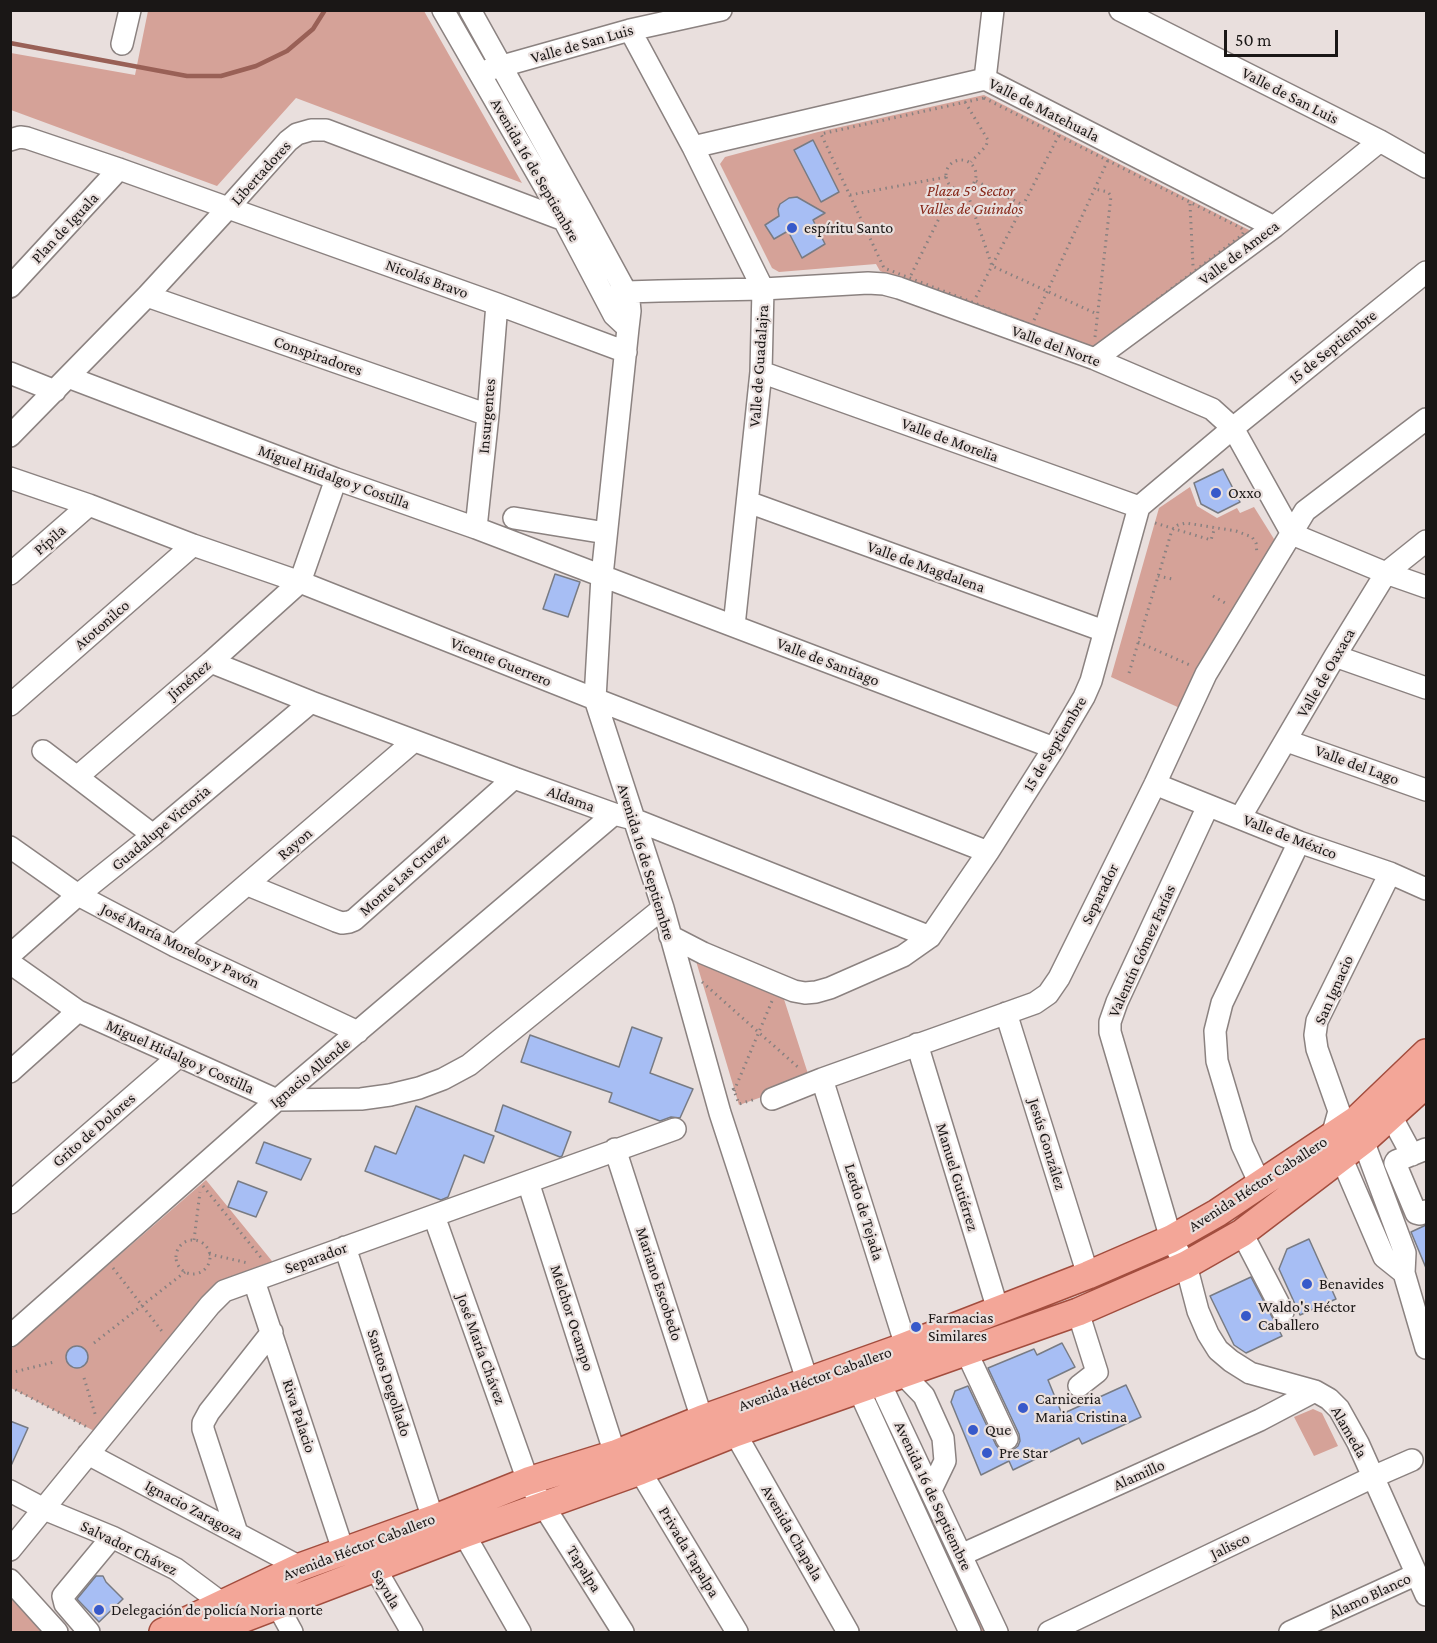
<!DOCTYPE html>
<html>
<head>
<meta charset="utf-8">
<style>
	body { margin:0 }
	#map { position:relative; width:1437px; height:1643px; overflow:hidden; background:#e9dfdd; font-family:"Crimson Pro",serif }
	canvas { display:block }
	.frame { position:absolute; inset:0; border:12px solid #1a1716; pointer-events:none }
	.scale { position:absolute; left:1224px; top:30px; width:114px; height:27px; box-sizing:border-box; border:3px solid #1a1716; border-top:0; padding-left:8px; font-size:18px; line-height:21px; white-space:nowrap; color:#1a1716; -webkit-text-stroke:4px #e9dfdd; paint-order:stroke }
</style>
</head>
<body>
<div id="map">
<canvas width="1437" height="1643"></canvas>
<div class="frame"></div>
<div class="scale">50 m</div>
</div>
<script>
const ctx = document.querySelector('canvas').getContext('2d');
ctx.lineJoin = 'round';
function fillPath(path, color) { ctx.fillStyle = color; ctx.fill(path, 'evenodd'); }
const toPath = rows => new Path2D(rows.map(r => 'M' + r).join(''));
function stroke(path, color, width, dash) { ctx.strokeStyle = color; ctx.lineWidth = width; ctx.lineCap = dash ? 'butt' : 'round'; ctx.setLineDash(dash || []); ctx.stroke(path); }
function label(font, color, halo, rows, align = 'center') {
  ctx.font = font + ' "Crimson Pro",serif'; ctx.lineWidth = 4.5; ctx.setLineDash([]); ctx.textBaseline = 'middle'; ctx.strokeStyle = halo; ctx.fillStyle = color; for (const [text, x, y, turn = 0] of rows) {
    ctx.save(); ctx.translate(x, y); ctx.rotate((+turn || 0) * Math.PI / 180); ctx.textAlign = isNaN(turn) ? turn : align; if (halo) ctx.strokeText(text, 0, 0); ctx.fillText(text, 0, 0); ctx.restore();
  }
}
const green = toPath([
	[148,11,424,11,522,183,296,98,217,186,11,110,11,53,135,75],
	[984,95,1253,232,1093,354,880,271,876,264,779,272,772,268,720,164,725,157,818,132],
	[1190,487,1197,506,1217,518,1237,508,1240,513,1254,507,1274,539,1276,545,1182,709,1111,677,1159,508],
	[693,951,782,993,810,1080,739,1105],
	[206,1180,276,1266,221,1286,102,1435,11,1388,10,1350],
	[1313,1409,1322,1413,1338,1446,1314,1456,1294,1417],
	[884,1417,985,1632,981,1632,876,1420],
	[11,1595,48,1632,11,1632]
]);
const stream = toPath([
	[10,43,187,76,221,76,256,66,287,51,313,29,325,10]
]);
const building = toPath([
	[813,140,839,192,821,202,794,150,813,140],
	[797,197,825,213,813,220,825,244,802,258,788,231,774,239,765,225,779,216,778,209,780,204,789,198,797,197],
	[1223,469,1240,502,1218,513,1201,504,1194,483,1223,469],
	[555,574,580,582,568,617,543,609,555,574],
	[632,1027,662,1038,650,1073,693,1089,680,1118,671,1117,660,1121,609,1102,612,1093,521,1062,530,1035,619,1067,632,1027],
	[503,1105,571,1132,562,1156,560,1157,495,1131,503,1105],
	[416,1106,494,1136,484,1163,464,1155,448,1197,441,1200,365,1171,375,1146,396,1154,416,1106],
	[264,1142,311,1159,301,1180,256,1163,264,1142],
	[238,1181,267,1192,256,1217,228,1207,238,1181],
	[1426,1225,1426,1268,1411,1232,1426,1225],
	[1309,1239,1336,1299,1300,1315,1279,1269,1287,1249,1309,1239],
	[1251,1277,1282,1336,1246,1353,1234,1345,1210,1296,1251,1277],
	[1062,1343,1075,1367,1048,1380,1062,1414,1126,1385,1141,1417,1082,1444,1079,1438,1013,1470,1009,1461,981,1475,951,1402,955,1391,968,1386,996,1445,1000,1450,1005,1452,1012,1451,1018,1446,1020,1441,1019,1434,988,1368,1034,1349,1037,1355,1062,1343],
	'66 1357a11 11 0 1 1 22 0a11 11 0 1 1-22 0Z',
	[10,1421,28,1428,10,1468,10,1421],
	[96,1576,103,1576,106,1582,123,1599,99,1622,77,1599,96,1576]
]);
const path = toPath([
	[984,98,1241,228,1244,231,1242,235,1096,346,1088,347,884,268,821,134,984,98],
	[965,102,988,140,986,146,971,162],
	'946 175a15 15 0 1 1 30 0a15 15 0 1 1-30 0Z',
	[976,181,1023,205],
	[966,189,992,266,1097,314],
	[850,195,946,177],
	[1190,204,1193,266],
	[911,275,954,188],
	[976,297,1059,135],
	[1034,320,1108,160],
	[1095,337,1111,196,1108,192,1095,189],
	[1155,523,1211,540,1215,527],
	[1158,576,1172,579],
	[1213,596,1227,604],
	[1138,642,1192,666],
	[1129,673,1172,530,1178,525,1186,523,1236,531,1252,537,1256,543,1257,554],
	[702,982,800,1069],
	[733,1088,739,1104,756,1099],
	[734,1091,772,1001],
	[203,1186,263,1260],
	[194,1240,200,1192],
	'176 1257a17 17 0 1 1 34 0a17 17 0 1 1-34 0Z',
	[209,1254,248,1263],
	[113,1268,164,1334],
	[94,1343,185,1272],
	[10,1373,54,1362],
	[84,1378,96,1417],
	[10,1387,87,1427]
]);
const minor = toPath([
	[443,10,564,220,614,315,628,328],
	[470,10,582,211,626,292,629,301,630,311,628,328,602,576,595,699,663,908,720,1113,812,1395],
	[1120,10,1380,141,1426,167],
	[630,30,693,147,763,289,761,372,734,626],
	[122,44,130,10],
	[488,70,630,30,721,10],
	[985,79,993,10],
	[10,140,20,137,27,138,119,169,497,304,626,352],
	[693,147,985,79,1274,227],
	[10,287,119,169],
	[147,296,488,415],
	[606,299,626,292,659,291,763,289,868,283,884,284,899,288,1095,359,1212,409,1233,428,1292,534,1386,573,1426,587],
	[1095,359,1274,227,1380,141],
	[761,372,1139,507],
	[10,373,55,391],
	[68,377,336,479,476,528,1054,748],
	[10,436,147,296,228,208,288,141,297,134,311,130,326,130,564,220],
	[10,478,89,505,193,545,300,582,595,699,988,852],
	[748,502,1104,631],
	[514,518,606,533],
	[476,528,488,415,497,304],
	[10,574,89,505],
	[1335,656,1426,688],
	[211,662,311,702,514,778,614,814,633,819,930,937],
	[10,705,193,545],
	[1287,741,1426,790],
	[43,751,153,835],
	[77,777,211,662,300,582,336,479],
	[1155,784,1299,842,1390,873,1426,889],
	[1208,806,1117,1002,1110,1022,1110,1032,1171,1239,1186,1265,1198,1311,1208,1334,1218,1350,1231,1361,1250,1373,1315,1391,1329,1399,1339,1409,1358,1443,1426,1595],
	[1240,818,1335,656,1386,573,1426,541],
	[10,847,78,895,175,946,358,1032],
	[1390,873,1317,1021,1315,1035,1317,1049,1339,1111,1332,1136,1384,1257,1404,1273],
	[248,885,336,921,342,923,349,922,354,920,514,778],
	[670,936,703,953,777,984,794,991,805,993,816,992,830,988,903,956,930,937,988,852,1054,748,1084,697,1091,681,1139,507,1233,428,1426,272],
	[175,946,414,741],
	[10,955,78,895,153,835,311,702],
	[10,963,78,1011,277,1100,361,1099,390,1095,419,1088,443,1079,469,1065,663,908],
	[1006,1013,1088,1275],
	[917,1044,998,1310],
	[10,1072,78,1011],
	[822,1079,906,1346],
	[772,1099,822,1079,1035,1003,1048,994,1059,978,1155,784,1206,674,1305,511,1426,419],
	[1391,1116,1412,1155],
	[1358,1127,1405,1253,1404,1273,1426,1348],
	[615,1149,702,1419],
	[1426,1149,1396,1161,1395,1163,1416,1213,1420,1214,1426,1211],
	[528,1182,615,1454],
	[1260,1184,1242,1145,1217,1061,1215,1031,1222,1003,1299,842],
	[10,1203,178,1057],
	[434,1216,528,1481,623,1632],
	[1242,1233,1283,1312],
	[345,1247,433,1519],
	[254,1281,343,1550],
	[1078,1312,1097,1372,1079,1386],
	[10,1336,277,1100,614,814],
	[966,1351,1007,1439],
	[875,1369,879,1381,997,1632],
	[902,1373,924,1396,943,1438,945,1461,931,1490],
	[852,1375,970,1632],
	[735,1433,848,1632],
	[88,1454,300,1567],
	[640,1471,737,1632],
	[10,1491,44,1509,112,1537,176,1569,223,1604,230,1614],
	[237,1533,203,1429,203,1423,209,1412,272,1332],
	[464,1534,520,1632],
	[10,1550,210,1305,224,1291,675,1129],
	[961,1555,1260,1420,1315,1391],
	[368,1556,412,1632],
	[10,1580,57,1632],
	[271,1594,292,1632],
	[89,1632,65,1604,63,1596,112,1537],
	[1049,1632,1373,1477,1412,1460],
	[1290,1632,1417,1574]
]);
const major = toPath([
	[163,1632,300,1567,433,1519,528,1481,615,1454,702,1419,895,1350,1088,1275,1171,1239,1217,1213,1356,1120,1426,1053],
	[208,1632,464,1534,640,1471,735,1433,1078,1312,1186,1265,1242,1233,1364,1140,1426,1084]
]);
const markers = [
	[792,228,6,"#3759ca"],
	[1216,493,6,"#3759ca"],
	[1307,1284,6,"#3759ca"],
	[1246,1316,6,"#3759ca"],
	[916,1327,6,"#3759ca"],
	[1023,1408,6,"#3759ca"],
	[973,1430,6,"#3759ca"],
	[987,1453,6,"#3759ca"],
	[99,1610,6,"#3759ca"]
];
const streetNames = [
	["Valle de San Luis",582,44,-16],
	["Valle de San Luis",1290,96,27],
	["Valle de Matehuala",1044,110,27],
	["Avenida 16 de Septiembre",535,170,60],
	["Libertadores",261,173,-48],
	["Plan de Iguala",65,228,-47],
	["Valle de Ameca",1239,253,-37],
	["Nicolás Bravo",427,279,20],
	["Valle del Norte",1056,346,20],
	["15 de Septiembre",1333,347,-39],
	["Conspiradores",318,356,19],
	["Valle de Guadalajra",759,366,-86],
	["Insurgentes",487,416,-85],
	["Valle de Morelia",950,440,20],
	["Miguel Hidalgo y Costilla",334,477,20],
	["Pípila",50,540,-41],
	["Valle de Magdalena",926,567,20],
	["Atotonilco",102,625,-41],
	["Vicente Guerrero",501,662,22],
	["Valle de Santiago",828,662,21],
	["Valle de Oaxaca",1326,673,-60],
	["Jiménez",189,680,-41],
	["15 de Septiembre",1055,744,-59],
	["Valle del Lago",1357,765,20],
	["Aldama",571,799,20],
	["Guadalupe Victoria",161,828,-40],
	["Valle de México",1290,837,21],
	["Rayon",295,844,-41],
	["Avenida 16 de Septiembre",646,862,73],
	["Monte Las Cruzez",404,875,-42],
	["Separador",1100,894,-64],
	["José María Morelos y Pavón",180,946,26],
	["Valentín Gómez Farías",1142,951,-66],
	["San Ignacio",1334,990,-66],
	["Miguel Hidalgo y Costilla",180,1057,24],
	["Ignacio Allende",310,1073,-40],
	["Grito de Dolores",94,1130,-41],
	["Jesús González",1047,1144,73],
	["Manuel Gutiérrez",957,1177,73],
	["Avenida Héctor Caballero",1258,1184,-33],
	["Lerdo de Tejada",864,1212,73],
	["Separador",316,1258,-20],
	["Mariano Escobedo",659,1284,72],
	["Melchor Ocampo",572,1318,72],
	["José María Chávez",481,1349,70],
	["Avenida Héctor Caballero",815,1379,-20],
	["Santos Degollado",389,1383,72],
	["Riva Palacio",299,1416,72],
	["Alameda",1349,1432,60],
	["Alamillo",1139,1475,-24],
	["Avenida 16 de Septiembre",933,1496,65],
	["Ignacio Zaragoza",194,1510,28],
	["Avenida Chapala",792,1533,60],
	["Jalisco",1230,1546,-26],
	["Avenida Héctor Caballero",359,1547,-21],
	["Salvador Chávez",129,1548,26],
	["Privada Tapalpa",689,1552,59],
	["Tapalpa",584,1569,58],
	["Sayula",386,1589,60],
	["Álamo Blanco",1370,1596,-25]
];
const parkNames = [
	["Plaza 5° Sector",971,191],
	["Valles de Guindos",971,209]
];
const poiNames = [
	["espíritu Santo",804,228],
	["Oxxo",1228,493],
	["Benavides",1319,1284],
	["Waldo's Héctor",1258,1307],
	["Caballero",1258,1325],
	["Farmacias",928,1318],
	["Similares",928,1336],
	["Carniceria",1035,1399],
	["Maria Cristina",1035,1417],
	["Que",985,1430],
	["Pre Star",999,1453],
	["Delegación de policía Noria norte",111,1610]
];
fillPath(green, '#d5a298');
stroke(stream, '#996056', 4.5);
fillPath(building, '#a7bef4');
stroke(building, '#787b83', 1.5);
stroke(minor, '#8b8280', 24);
stroke(major, '#a24d3e', 30);
stroke(path, '#888180', 3, [1.5, 4.5]);
stroke(minor, '#fff', 21);
stroke(major, '#f3a698', 27);
for (const [x, y, r, color] of markers) { const dot = new Path2D(); dot.arc(x, y, r, 0, 2 * Math.PI); ctx.fillStyle = color; ctx.fill(dot); stroke(dot, '#e9dfdd', 2); }
label('16px', '#1a1716', '#e9dfdd', streetNames);
label('italic 16px', '#862719', '#e9dfdd', parkNames);
label('16px', '#1a1716', '#e9dfdd', poiNames, 'left');
</script>
</body>
</html>
